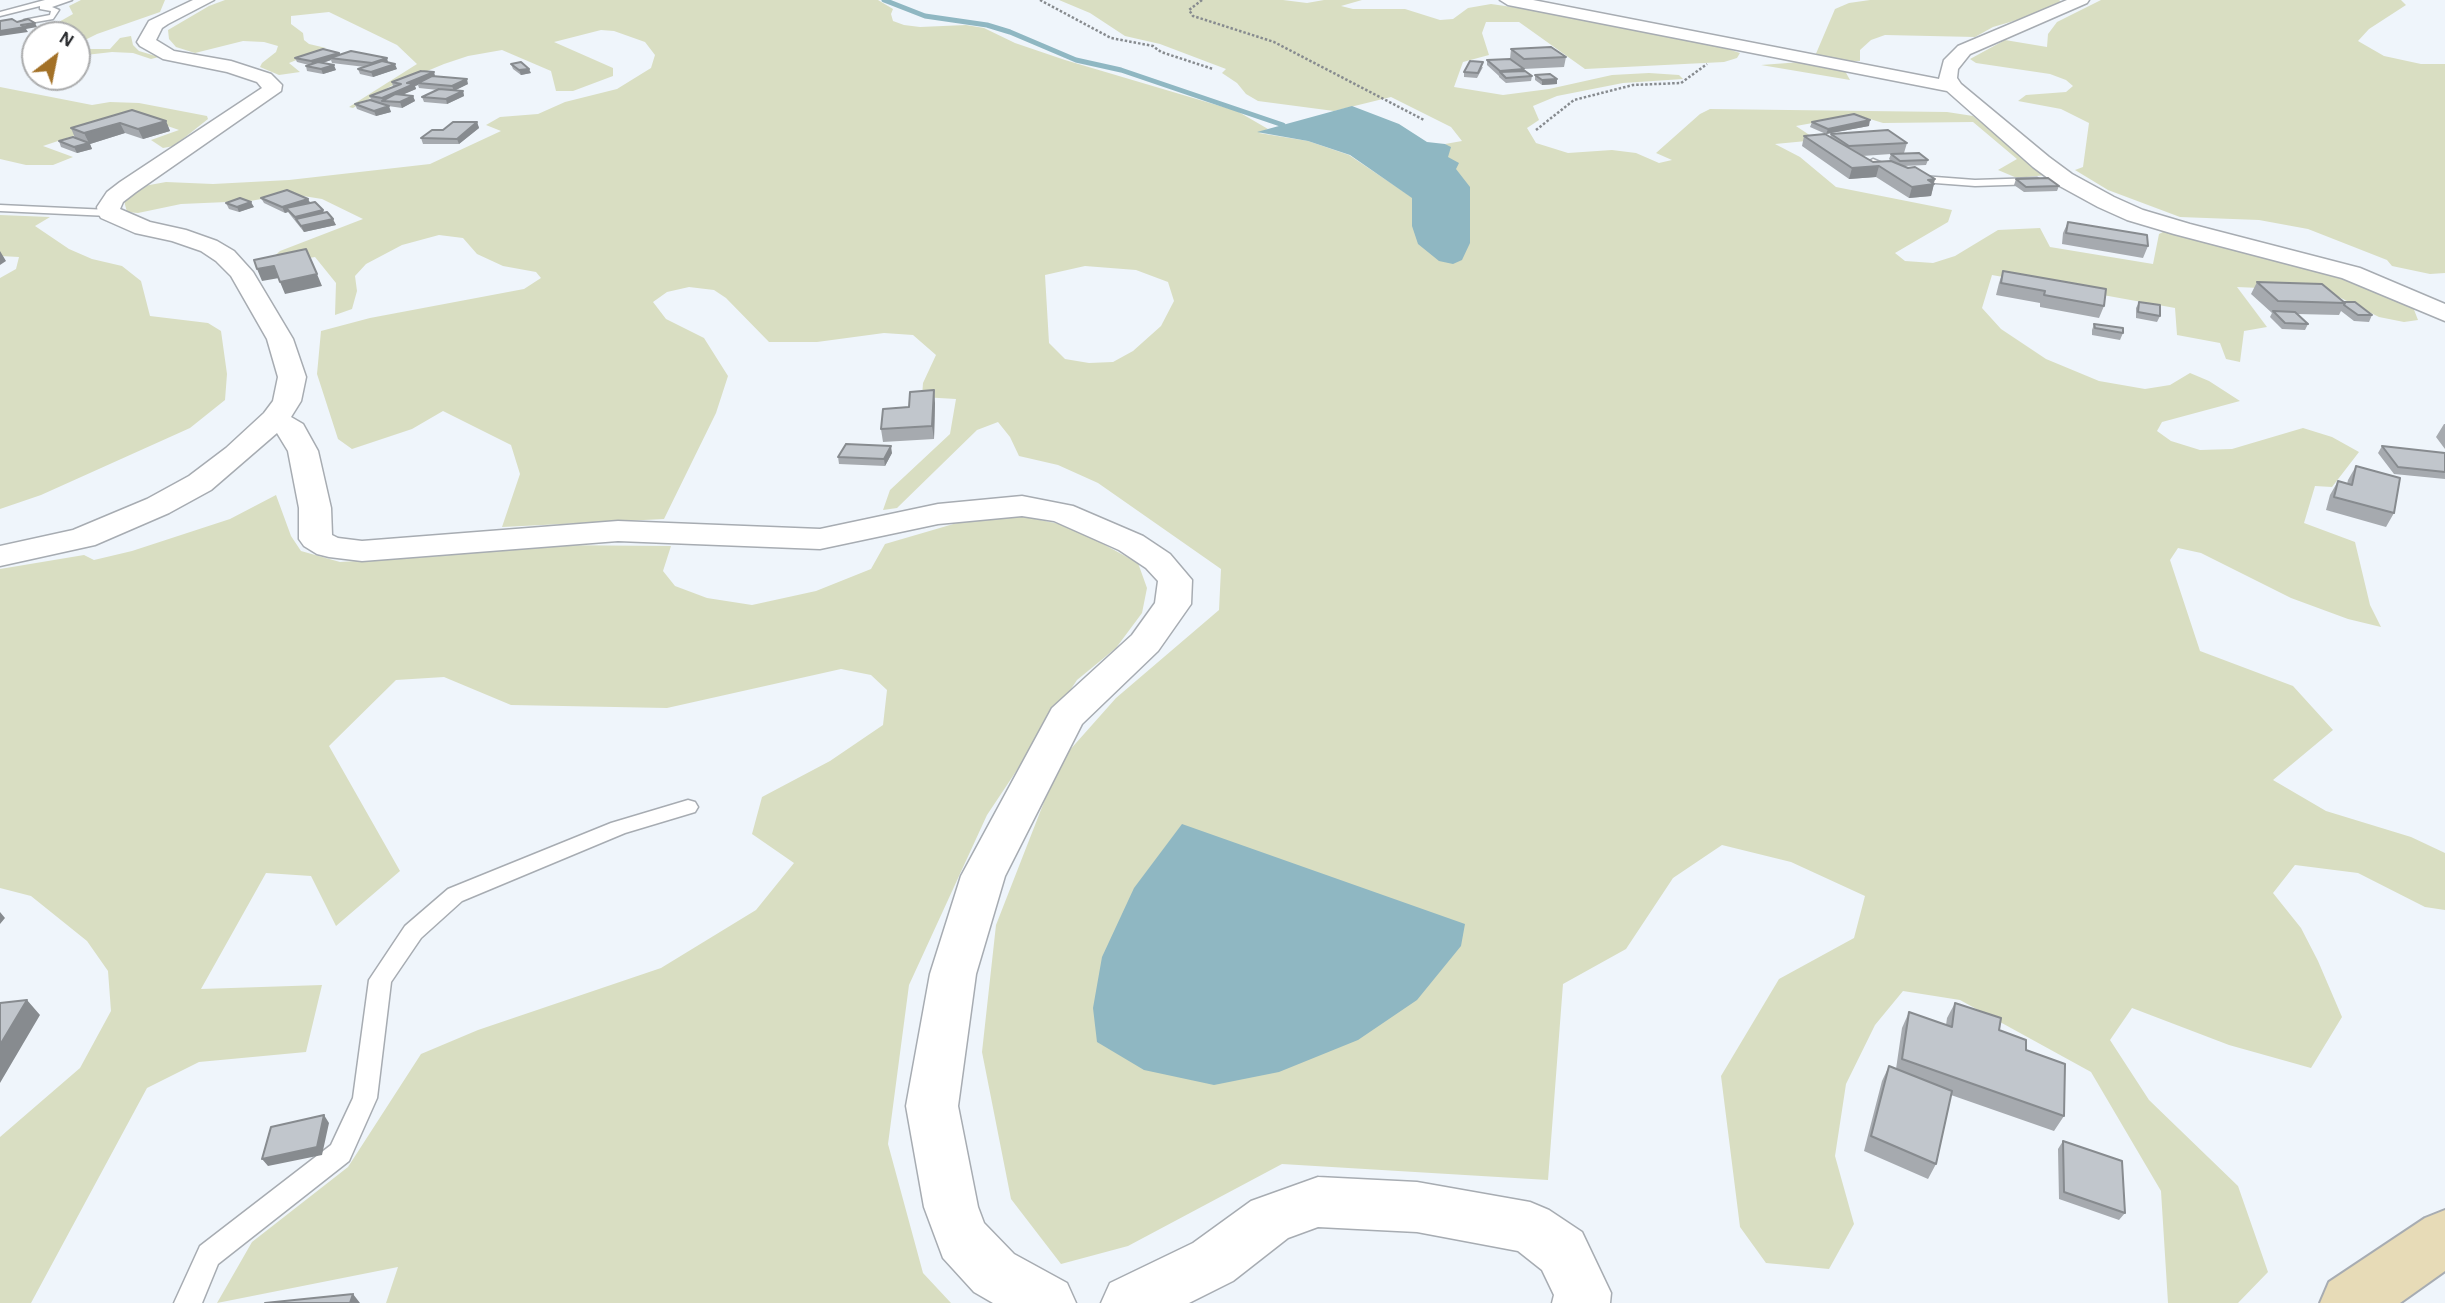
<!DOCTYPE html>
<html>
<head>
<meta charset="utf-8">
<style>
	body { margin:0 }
	#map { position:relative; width:2445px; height:1303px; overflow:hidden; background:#eff5fb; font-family:"Alegreya Sans",sans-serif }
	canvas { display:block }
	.north { position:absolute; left:21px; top:21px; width:70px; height:70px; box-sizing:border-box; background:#fff; border:2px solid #abacad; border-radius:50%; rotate:32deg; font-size:19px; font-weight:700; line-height:28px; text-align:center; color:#2d2f32 }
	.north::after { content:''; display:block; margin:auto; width:24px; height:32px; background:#a37127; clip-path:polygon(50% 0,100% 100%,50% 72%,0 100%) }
</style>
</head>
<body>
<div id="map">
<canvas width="2445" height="1303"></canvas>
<div class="north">N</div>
</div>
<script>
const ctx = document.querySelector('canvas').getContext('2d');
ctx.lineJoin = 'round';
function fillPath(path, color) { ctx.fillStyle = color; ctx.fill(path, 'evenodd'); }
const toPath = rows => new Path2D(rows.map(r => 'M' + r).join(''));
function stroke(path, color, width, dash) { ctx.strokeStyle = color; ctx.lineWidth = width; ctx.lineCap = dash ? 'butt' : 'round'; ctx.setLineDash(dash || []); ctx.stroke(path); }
const green = toPath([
	[81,0,165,0,160,12,97,34,85,40,83,49,110,49,120,38,131,36,133,45,139,51,159,57,151,59,133,53,112,52,77,56,77,35,36,35,73,14,69,6],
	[225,0,878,0,893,9,891,14,893,21,904,25,920,27,966,25,984,28,1015,43,1065,60,1237,111,1268,129,1259,133,1308,141,1349,155,1413,198,1412,226,1456,169,1447,157,1450,148,1445,144,1462,141,1451,127,1391,97,1334,111,1258,101,1246,94,1237,83,1222,73,1226,69,1160,44,1125,36,1090,13,1059,0,1283,0,1307,3,1324,0,1362,0,1341,6,1353,9,1405,9,1440,20,1453,19,1468,8,1491,4,1519,8,1725,48,1740,53,1737,58,1724,62,1585,69,1519,22,1486,22,1482,33,1489,55,1463,62,1454,87,1503,95,1549,89,1612,75,1649,73,1679,75,1683,79,1623,83,1557,96,1533,106,1539,120,1527,128,1536,143,1568,153,1612,150,1636,153,1659,163,1672,160,1656,153,1700,114,1710,109,1947,112,1973,116,2046,175,2017,178,1998,170,2017,159,1973,122,1883,123,1857,115,1796,126,1817,140,1775,144,1800,157,1836,187,1952,210,1948,222,1895,253,1905,261,1933,263,1955,256,1998,230,2040,228,2050,247,2153,264,2159,234,2167,230,2332,274,2413,307,2418,320,2404,322,2379,317,2327,291,2237,287,2267,327,2244,331,2240,362,2226,359,2220,343,2177,335,2175,308,1992,275,1982,308,2001,329,2046,359,2099,381,2145,389,2170,385,2190,373,2209,381,2240,401,2162,422,2157,431,2171,441,2200,450,2232,449,2303,428,2332,437,2359,452,2332,487,2315,486,2304,523,2355,542,2370,605,2381,627,2348,619,2291,598,2201,553,2178,548,2170,560,2200,651,2293,686,2333,730,2273,780,2326,811,2411,837,2445,853,2445,910,2425,907,2358,873,2295,865,2273,893,2301,928,2318,961,2342,1017,2311,1068,2229,1045,2132,1008,2110,1040,2149,1100,2238,1186,2268,1272,2238,1303,2168,1303,2161,1191,2091,1072,1960,1000,1903,991,1875,1025,1846,1084,1835,1156,1854,1224,1829,1269,1766,1263,1740,1227,1721,1076,1779,979,1854,938,1865,896,1791,862,1722,845,1673,878,1626,949,1563,984,1548,1180,1282,1164,1128,1246,1061,1264,1011,1199,982,1052,996,925,1060,761,1116,698,1219,610,1221,569,1098,483,1058,465,1019,456,1010,437,998,422,977,430,897,508,883,510,890,490,950,434,956,399,922,397,923,383,936,355,913,335,884,333,817,342,769,342,726,298,714,290,689,287,667,292,653,302,666,319,704,338,728,376,716,413,664,519,502,527,520,474,511,445,443,411,412,429,352,449,338,439,317,374,321,331,370,318,524,289,541,278,536,272,503,266,477,254,463,238,439,235,402,245,366,264,355,276,357,291,352,309,335,315,336,283,315,257,263,266,280,251,363,219,322,199,291,194,250,201,181,204,138,213,127,212,124,201,144,186,166,182,213,184,289,180,430,164,501,131,486,125,500,117,538,114,565,102,617,89,651,68,655,55,645,42,614,31,601,30,554,42,613,68,613,76,573,91,556,91,551,71,502,50,468,56,444,64,391,86,353,108,349,107,417,64,397,45,329,12,291,16,291,24,303,33,304,40,309,44,326,48,289,63,300,72,279,75,260,67,262,63,276,52,278,46,264,42,243,41,195,53,176,47,169,39,168,30,209,6],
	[1085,266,1136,270,1168,282,1174,301,1161,326,1133,351,1113,362,1089,363,1065,359,1049,343,1045,275],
	[1870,0,2059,0,2062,2,2051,10,1993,27,1975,37,1885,35,1871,40,1860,50,1860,61,1843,61,1815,56,1835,9,1849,3],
	[2101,0,2401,0,2406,5,2369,29,2358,41,2384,56,2421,64,2445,64,2445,273,2430,274,2392,266,2387,260,2308,229,2259,220,2180,217,2108,190,2075,170,2083,167,2089,123,2061,109,2018,101,2026,95,2066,92,2073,86,2066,80,2050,74,1976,63,1970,59,2005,40,2047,47,2048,34,2057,22],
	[1801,62,1845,71,1850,80,1761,65],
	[0,87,92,105,110,102,139,103,207,116,208,119,174,146,163,148,151,140,179,130,136,115,43,146,73,157,53,165,26,165,0,159],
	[0,215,50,217,35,226,69,249,92,259,122,266,141,281,150,316,208,323,221,331,227,374,225,400,190,428,41,495,0,509,0,278,16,269,19,257,0,256],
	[276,495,291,536,301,551,340,562,440,556,543,545,671,546,663,571,675,586,707,598,752,605,816,591,871,569,885,544,974,518,1015,515,1070,526,1138,563,1147,588,1142,613,1116,648,1077,680,987,815,909,985,888,1144,923,1273,951,1303,386,1303,398,1267,217,1303,252,1242,348,1167,421,1054,478,1030,661,968,756,910,794,863,752,834,762,797,830,761,883,725,887,690,871,675,841,669,667,708,511,705,444,677,396,680,329,746,400,871,336,926,311,876,266,873,201,989,322,985,306,1052,199,1062,147,1088,31,1303,0,1303,0,1137,80,1068,111,1011,108,971,87,941,31,896,0,888,0,569,84,555,94,560,132,551,230,519]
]);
const water = toPath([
	[1352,106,1399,124,1427,142,1445,144,1451,147,1448,157,1459,163,1456,169,1470,187,1470,243,1462,260,1453,264,1439,261,1418,244,1412,226,1412,198,1350,155,1308,141,1257,132],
	[1182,824,1465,924,1461,946,1417,1000,1358,1040,1279,1072,1214,1085,1144,1070,1097,1042,1093,1008,1102,957,1134,888]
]);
const stream = toPath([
	[884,0,925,16,987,25,1010,32,1076,60,1121,70,1283,125]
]);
const path = toPath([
	[1040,0,1111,38,1153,46,1161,52,1213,69],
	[1202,0,1189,10,1193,16,1274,42,1424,120],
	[1536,130,1574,100,1633,85,1681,83,1707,64]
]);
const service = toPath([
	[45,0,72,0,52,7,59,10,53,19,24,24,24,20,50,15,51,11,40,9,40,6,0,16,0,12,45,0],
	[1873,159,1903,172,1922,176,1975,180,2037,178,2042,181,2037,184,1975,186,1922,182,1896,176,1869,164,1868,162,1873,159],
	[0,205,109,210,114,213,109,216,0,211,0,205],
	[688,800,695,802,698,807,695,812,625,833,462,901,421,938,391,982,377,1098,349,1161,218,1264,202,1303,174,1303,200,1246,331,1145,353,1098,369,980,405,926,448,889,611,823,688,800]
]);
const minor = toPath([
	[193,0,214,0,168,24,162,28,156,40,174,51,231,61,271,74,282,85,281,91,136,192,123,202,120,209,150,222,186,230,217,241,234,251,253,272,293,339,306,377,301,401,291,417,303,424,318,451,331,508,332,535,338,538,362,541,618,521,820,529,938,504,1022,496,1073,506,1143,536,1170,554,1192,580,1191,604,1158,651,1082,724,1005,876,976,974,958,1106,978,1207,984,1223,1014,1254,1067,1283,1076,1303,993,1303,974,1292,943,1258,924,1207,906,1106,930,974,961,876,1052,708,1132,635,1155,603,1158,581,1146,568,1119,550,1054,521,1022,516,938,524,820,549,618,541,362,561,329,557,317,554,304,546,299,539,299,508,288,451,277,433,211,490,169,513,95,545,0,566,0,546,73,530,147,499,189,476,226,448,264,413,273,401,278,377,267,339,231,276,216,261,201,251,172,241,135,233,101,218,98,213,97,207,107,192,120,182,262,88,257,82,227,72,163,59,140,46,137,42,149,21,193,0],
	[1500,0,1533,0,1939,79,1944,60,1958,46,2067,0,2089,0,2087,3,1970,54,1958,69,1957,78,1961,84,2049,157,2072,174,2114,197,2143,210,2190,224,2360,268,2445,304,2445,321,2342,278,2174,234,2127,220,2098,207,2056,184,2033,167,1947,91,1508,5,1500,0],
	[1318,1177,1417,1182,1530,1202,1549,1210,1582,1232,1611,1293,1610,1303,1552,1303,1554,1295,1542,1270,1518,1251,1417,1232,1318,1227,1288,1238,1233,1281,1189,1303,1101,1303,1110,1283,1193,1243,1251,1201,1318,1177]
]);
const secondary = toPath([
	[2445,1210,2445,1271,2400,1303,2320,1303,2329,1282,2425,1218,2445,1210]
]);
const wall = toPath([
	[1511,49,1566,57,1564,67,1523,69,1523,71,1532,76,1531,81,1506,83,1499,77,1499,76,1487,65,1487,60,1510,59],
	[340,55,387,58,388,63,397,69,373,77,360,74,358,69,365,67,332,63,331,60,323,63,336,70,323,74,307,71,306,66,309,65,297,62,295,58],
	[511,64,531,73,521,75,513,69],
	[1483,67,1477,78,1464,77,1464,72],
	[434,72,435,76,468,84,455,90,463,91,464,96,447,104,424,102,422,97,438,90,419,88,418,85,415,86,416,89,402,95,413,96,415,101,402,108,388,106,391,112,376,116,357,109,355,104,371,100,370,96,393,87,392,82],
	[1535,75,1557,84,1542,85,1535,80],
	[132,110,166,121,170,131,143,139,125,133,90,144,92,149,77,153,61,147,59,141,75,138,71,128],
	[477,122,479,128,459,144,423,144,421,138,443,130],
	[1812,122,1869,126,1826,134,1810,127],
	[1831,134,1907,143,1904,153,1928,160,1926,165,1904,166,1935,179,1931,196,1909,198,1876,177,1849,179,1802,146,1804,136,1830,137],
	[1891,154,1889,159,1891,161,1873,162,1862,156],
	[2016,179,2059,186,2057,191,2024,192,2014,185],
	[261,198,310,203,324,213,336,225,304,232,288,212,285,213,264,203],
	[226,203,254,207,239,212,229,209],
	[2068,222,2148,246,2143,258,2062,244,2063,233],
	[2003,271,2104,306,2099,318,2040,307,2040,303,1996,295,1999,283],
	[2257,282,2344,302,2372,315,2369,322,2354,321,2341,311,2339,315,2297,314,2308,324,2305,330,2282,329,2270,317,2272,313,2251,294],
	[2139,302,2160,316,2157,322,2136,318,2136,308],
	[2094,324,2123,333,2120,340,2092,335,2092,330],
	[935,403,934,439,883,442,881,429,909,407],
	[2444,424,2445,424,2445,449,2436,437],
	[2382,446,2445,453,2445,479,2394,474,2378,453],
	[892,453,885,466,839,464,838,457],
	[2356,466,2394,513,2386,527,2326,510,2330,495,2338,481,2347,484,2348,480],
	[1955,1003,1999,1030,2026,1050,2064,1116,2054,1131,1951,1095,1936,1164,1928,1179,1864,1151,1882,1081,1889,1066,1896,1069,1902,1028,1909,1012,1946,1025,1947,1018],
	[2063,1141,2125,1213,2119,1220,2059,1199,2058,1149]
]);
const shadedWall = toPath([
	[35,23,37,27,26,29,28,32,0,36,0,31],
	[339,53,340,57,330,58,331,60,313,66,311,61],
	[387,58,388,63,374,68,372,63],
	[395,64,397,69,373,77,371,72],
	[334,65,336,70,323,74,321,69],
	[529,69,531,73,521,75,519,70],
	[434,72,435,77,418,83,418,85,415,86,416,89,388,101,383,101,382,98,407,83],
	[467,79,468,84,454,91,452,86],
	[1557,79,1557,84,1542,85,1542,80],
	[463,91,464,96,447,104,446,99],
	[413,96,415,101,402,108,400,102],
	[389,106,391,112,376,116,374,111],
	[1870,120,1869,126,1826,134,1828,129],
	[166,121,170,131,143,139,138,129],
	[477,122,479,128,459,144,457,139],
	[120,123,125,133,90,144,92,149,77,153,74,147,89,143,84,133],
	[1879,166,1876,177,1849,179,1852,168],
	[1935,179,1933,185,1934,184,1931,196,1909,198,1912,187,1928,180],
	[308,199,311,204,286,208,288,212,285,213,282,207],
	[251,202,254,207,239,212,237,207],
	[323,210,325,216,296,219,297,223,295,217],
	[333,219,336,225,304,232,301,226],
	[0,251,6,261,0,265],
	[274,266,279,278,262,281,257,269],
	[317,274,322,286,285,294,280,282],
	[934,390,935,403,934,439,932,426],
	[891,446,892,453,885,466,884,459],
	[0,912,5,918,0,924],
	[27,1000,40,1015,0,1083,0,1045],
	[324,1115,329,1123,322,1155,268,1166,262,1159],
	[353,1294,360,1303,350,1303]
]);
const building = toPath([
	[12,19,17,22,28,19,35,23,21,25,25,27,0,31,0,21,12,19],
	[1551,47,1566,57,1524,59,1511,49,1551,47],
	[323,49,339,53,311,61,295,58,323,49],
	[351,51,387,58,372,63,330,58,351,51],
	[1510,59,1524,69,1500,71,1487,60,1510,59],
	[382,61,395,64,371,72,358,69,382,61],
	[1470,61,1483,62,1478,73,1464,72,1470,61],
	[318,62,334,65,321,69,306,66,318,62],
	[521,62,529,69,519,70,511,64,521,62],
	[421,71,434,72,407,83,414,84,382,98,370,96,401,84,392,82,421,71],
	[1525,71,1532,76,1506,78,1500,72,1525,71],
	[1550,74,1557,79,1542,80,1535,75,1550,74],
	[432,76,467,79,452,86,418,83,432,76],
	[439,89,463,91,446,99,422,97,439,89],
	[395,94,413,96,400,102,382,101,395,94],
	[370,100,389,106,374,111,355,104,370,100],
	[132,110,166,121,138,129,120,123,84,133,71,128,132,110],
	[1854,114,1870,120,1828,129,1812,122,1854,114],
	[453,122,477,122,457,139,421,138,432,130,443,130,453,122],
	[1888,130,1907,143,1849,146,1831,134,1888,130],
	[1825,134,1873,162,1891,161,1908,168,1915,167,1935,179,1928,180,1934,184,1912,187,1879,166,1852,168,1804,136,1825,134],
	[73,137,89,143,74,147,59,141,73,137],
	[1919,153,1928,160,1900,161,1891,154,1919,153],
	[2048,178,2059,186,2026,187,2016,179,2048,178],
	[287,190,308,199,282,207,261,198,287,190],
	[240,198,251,202,237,207,226,203,240,198],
	[315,202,323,210,295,217,286,208,315,202],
	[327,212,333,219,301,226,296,219,327,212],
	[2068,222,2147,235,2148,246,2066,233,2068,222],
	[306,249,317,274,280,282,274,266,257,269,254,260,306,249],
	[2003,271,2106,289,2104,306,2044,295,2045,291,2001,283,2003,271],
	[2257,282,2322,284,2345,303,2278,301,2257,282],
	[2139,302,2160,305,2160,316,2138,312,2139,302],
	[2344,302,2355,302,2372,315,2358,315,2344,305,2345,303,2344,302],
	[2273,311,2295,312,2308,324,2285,323,2273,311],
	[2094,324,2123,328,2123,333,2095,328,2094,324],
	[934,390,932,426,881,429,883,409,909,407,910,392,934,390],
	[846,444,891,446,884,459,838,457,846,444],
	[2382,446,2445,453,2445,472,2398,467,2382,446],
	[2356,466,2400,478,2394,513,2334,497,2338,481,2352,485,2356,466],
	[27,1000,0,1045,0,1003,27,1000],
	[1955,1003,2001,1018,1999,1030,2026,1040,2026,1050,2065,1064,2064,1116,1902,1059,1909,1012,1952,1027,1955,1003],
	[1889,1066,1952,1091,1936,1164,1871,1136,1889,1066],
	[324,1115,317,1147,262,1159,271,1127,324,1115],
	[2063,1141,2122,1161,2125,1213,2064,1192,2063,1141],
	[353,1294,350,1303,265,1303,353,1294]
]);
fillPath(green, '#d9dec2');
fillPath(water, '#8fb7c2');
stroke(stream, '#8fb7c2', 5);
stroke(service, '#a7acb2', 3);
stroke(minor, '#a7acb2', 3);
stroke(secondary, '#a7acb2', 4);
stroke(path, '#878b8f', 2.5, [2.5, 2]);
fillPath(service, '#fff');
fillPath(minor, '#fff');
fillPath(secondary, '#e7dbb7');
fillPath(wall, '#a6aaaf');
fillPath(shadedWall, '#878b8f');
fillPath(building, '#c1c6cc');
stroke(building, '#878b8f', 2);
</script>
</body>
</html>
